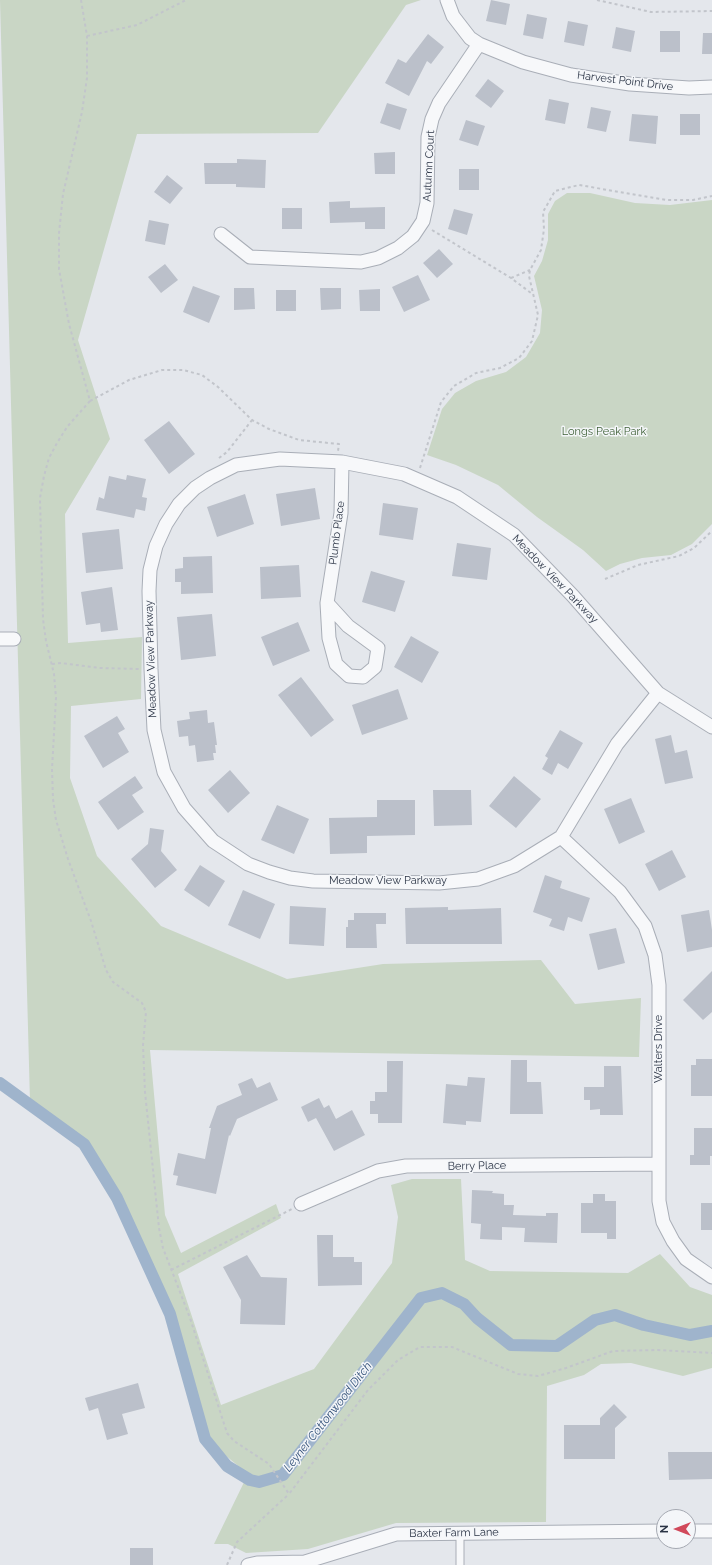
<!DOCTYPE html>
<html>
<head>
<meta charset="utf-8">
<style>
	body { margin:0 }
	#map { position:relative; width:712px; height:1565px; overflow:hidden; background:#e4e7ec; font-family:Raleway,sans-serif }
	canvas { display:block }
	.north { position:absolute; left:656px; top:1509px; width:40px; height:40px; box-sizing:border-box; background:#f4f6f9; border:1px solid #a4a8b1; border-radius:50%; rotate:270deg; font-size:11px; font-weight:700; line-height:16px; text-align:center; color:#2b3445 }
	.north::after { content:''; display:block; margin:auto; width:14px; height:18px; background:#d1495b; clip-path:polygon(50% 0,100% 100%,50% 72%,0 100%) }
</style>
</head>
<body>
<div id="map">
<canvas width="712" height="1565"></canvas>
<div class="north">N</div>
</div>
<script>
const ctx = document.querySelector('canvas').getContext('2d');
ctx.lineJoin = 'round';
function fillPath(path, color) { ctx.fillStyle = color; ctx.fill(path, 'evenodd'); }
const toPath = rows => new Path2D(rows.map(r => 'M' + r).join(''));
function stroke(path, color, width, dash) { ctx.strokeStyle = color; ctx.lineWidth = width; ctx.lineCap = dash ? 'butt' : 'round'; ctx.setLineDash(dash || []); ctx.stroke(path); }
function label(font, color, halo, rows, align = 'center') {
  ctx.font = font + ' Raleway,sans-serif'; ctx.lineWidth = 3; ctx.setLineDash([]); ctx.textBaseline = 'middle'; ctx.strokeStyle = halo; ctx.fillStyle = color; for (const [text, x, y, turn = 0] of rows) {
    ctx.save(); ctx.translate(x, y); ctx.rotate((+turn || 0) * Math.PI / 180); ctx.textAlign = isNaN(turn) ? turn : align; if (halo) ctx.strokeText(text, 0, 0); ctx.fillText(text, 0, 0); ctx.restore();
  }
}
const green = toPath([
	[0,0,421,0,406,5,318,133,137,134,78,340,110,439,65,514,68,643,142,637,141,699,71,706,70,778,97,856,161,926,287,979,383,964,541,960,575,1004,641,998,639,1057,150,1050,165,1215,181,1253,276,1204,281,1218,178,1274,221,1405,314,1369,392,1263,398,1217,391,1185,412,1179,461,1179,465,1260,490,1271,628,1273,660,1254,690,1287,712,1295,712,1368,683,1376,631,1363,601,1364,584,1375,547,1386,546,1522,396,1523,308,1549,246,1553,228,1544,214,1544,248,1474,208,1441,154,1275,133,1225,91,1151,77,1135,30,1101],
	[567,193,590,193,635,203,670,205,712,200,712,524,692,544,671,555,642,558,620,564,606,571,583,550,537,517,498,485,456,465,427,455,442,409,455,393,476,381,506,372,526,357,540,333,542,310,534,276,542,261,548,240,548,214,555,201]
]);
const canal = toPath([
	[0,1083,84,1144,117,1198,170,1314,205,1439,227,1466,250,1480,259,1482,283,1475,421,1298,442,1293,464,1304,477,1318,511,1345,557,1346,595,1320,615,1315,644,1325,690,1335,712,1331]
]);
const building = toPath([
	[491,0,510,4,506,25,486,21],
	[527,14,547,18,543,39,523,35],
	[568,21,588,25,584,46,564,42],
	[616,27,635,31,631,52,612,48],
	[660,31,680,31,680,52,660,52],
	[703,33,712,33,712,54,702,54],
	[428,34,444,47,431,64,427,61,409,96,385,83,398,59,406,63],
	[488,79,504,91,491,108,475,96],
	[549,99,569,103,565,124,545,120],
	[387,103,407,109,400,130,380,123],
	[591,107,611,111,606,132,587,128],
	[632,114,658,116,656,144,629,141],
	[680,114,700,114,700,135,680,135],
	[466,120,485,126,478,146,459,140],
	[395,152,395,174,375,174,374,153],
	[237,159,266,160,265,188,236,187,236,184,205,184,204,163,237,163],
	[459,169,479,169,479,190,459,190],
	[167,175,183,188,170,204,154,192],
	[350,201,350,208,385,207,385,229,365,229,365,222,330,223,329,202],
	[282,208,302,208,302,229,282,229],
	[454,209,473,214,467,235,448,229],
	[149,220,169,224,165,245,145,241],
	[439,249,453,264,437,278,423,263],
	[165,264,178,280,161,293,148,277],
	[418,275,430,300,404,312,392,287],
	[193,286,220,296,209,323,183,312],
	[234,288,254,288,255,309,234,310],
	[320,288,341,288,341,309,321,310],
	[380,289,380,311,360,311,359,290],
	[276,290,296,290,296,311,276,311],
	[169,421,195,454,169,474,144,440],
	[127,475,146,479,142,497,147,498,145,511,136,509,134,518,96,510,99,497,104,499,109,476,126,480],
	[315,488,320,519,281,526,276,494],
	[245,494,254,524,217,537,207,507],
	[383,503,418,508,413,540,379,535],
	[119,529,123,569,86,573,82,533],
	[457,543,491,548,487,580,452,576],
	[212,556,213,593,181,594,181,582,175,582,175,569,183,568,183,557],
	[299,565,301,597,261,599,260,567],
	[371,571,405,581,395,612,362,602],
	[112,587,118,630,101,632,100,623,86,625,81,592],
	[212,614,216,656,181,660,177,617],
	[298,622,310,651,273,666,261,637],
	[411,636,439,652,422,683,394,667],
	[301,677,334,720,311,737,278,695],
	[398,689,408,719,362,735,352,705],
	[207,710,208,723,214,722,217,745,215,745,216,753,213,753,214,760,197,762,195,745,189,746,188,736,179,737,177,721,190,719,189,712],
	[117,716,125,729,118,733,129,752,103,768,84,736],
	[560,730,583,743,568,769,558,763,552,775,542,769,548,758,545,756],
	[671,735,675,753,687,750,693,778,665,784,655,739],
	[230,770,250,793,228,813,208,790],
	[135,776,143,788,132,795,144,812,118,830,98,802],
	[514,776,541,799,516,828,489,806],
	[433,790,471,790,472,825,434,826],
	[631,798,645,832,619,844,604,809],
	[377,800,415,800,415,835,367,836,367,853,330,854,329,818,377,817],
	[277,805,309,819,294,854,261,840],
	[150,828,164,830,161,851,177,870,155,888,131,859,148,844],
	[672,850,686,877,659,891,645,864],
	[200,865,225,881,209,907,184,890],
	[545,875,562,881,560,888,590,898,582,922,568,917,564,931,549,926,552,919,533,912],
	[243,890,275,904,260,939,228,925],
	[290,906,326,908,324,946,289,944],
	[448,907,448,910,501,908,502,944,406,944,405,908],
	[709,910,712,930,712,947,687,952,681,915],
	[354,913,386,913,386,924,376,924,377,948,346,948,346,927,348,927,348,920,354,920],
	[616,928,625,963,598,970,589,934],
	[712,971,712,1012,703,1020,683,1000],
	[696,1059,712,1059,712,1096,691,1096,691,1065,696,1065],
	[511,1060,527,1060,527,1082,541,1082,543,1114,510,1114],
	[387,1061,403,1061,402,1123,378,1123,378,1114,370,1114,370,1101,375,1101,375,1092,387,1092],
	[604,1066,621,1066,623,1115,600,1115,600,1109,590,1110,590,1100,584,1100,584,1087,604,1087],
	[468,1077,485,1078,481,1122,466,1121,466,1125,443,1123,446,1084,467,1086],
	[252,1078,257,1088,270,1082,278,1100,237,1119,230,1136,229,1135,216,1194,176,1185,178,1176,173,1175,178,1153,205,1159,211,1128,209,1128,217,1106,242,1095,238,1084],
	[319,1098,324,1108,329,1105,336,1119,352,1110,365,1135,334,1151,316,1118,308,1122,301,1107],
	[694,1128,712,1128,712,1156,710,1156,710,1165,690,1165,690,1155,694,1155],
	[472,1190,493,1191,492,1193,504,1194,504,1205,514,1205,513,1215,546,1216,546,1213,558,1213,557,1243,524,1242,525,1228,502,1227,502,1240,480,1239,481,1224,471,1223],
	[593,1194,605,1194,605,1201,616,1201,616,1239,607,1239,607,1233,581,1233,581,1203,593,1203],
	[701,1203,712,1203,712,1230,701,1230],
	[317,1235,333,1235,333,1257,354,1257,354,1262,362,1262,362,1285,318,1286],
	[247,1255,261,1277,287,1278,285,1325,240,1324,241,1300,223,1267],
	[138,1383,145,1408,122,1414,128,1434,107,1440,98,1408,89,1411,85,1398],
	[614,1404,627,1417,615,1428,615,1459,564,1459,564,1425,600,1425,600,1418],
	[668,1452,712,1452,712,1479,669,1480],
	[130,1548,153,1548,153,1565,130,1565]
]);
const path = toPath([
	[81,0,87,36,87,78,82,112,63,194,59,233,59,269,69,324,90,401,67,427,57,443,49,458,44,476,40,498,43,619,46,641,54,674,56,698,52,769,53,799,56,820,68,859,91,921,106,970,113,982,142,1003,146,1012,143,1045,145,1092,159,1228,163,1248,190,1318,227,1433,234,1441,269,1464,289,1494,368,1390,398,1360,420,1347,452,1347,518,1374,538,1376,566,1368,613,1351,658,1350,712,1353],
	[597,0,651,12,712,11],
	[87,36,137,25,186,0],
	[432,230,511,278,531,293],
	[511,278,530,270],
	[90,401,129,380,162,370,183,370,202,375,218,387,252,420,269,429,299,440,339,444,338,451],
	[219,458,227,452,252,420],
	[420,468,441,402,454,386,476,373,500,368,519,358,532,341,538,315,529,276,530,270,541,250,544,229,543,212,555,191,579,185,666,200,693,200,712,196],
	[605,579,638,565,679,556,694,548,712,531],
	[52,664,61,663,100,668,139,669],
	[171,1270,292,1209],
	[227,1565,237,1542,289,1494]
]);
const service = toPath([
	[460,1534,460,1565]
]);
const minor = toPath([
	[447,0,453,16,470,38,479,44,523,62,571,75,630,84,689,88,712,87],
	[221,234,250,257,361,262,378,258,398,248,413,236,423,221,427,203,428,137,432,119,439,103,479,44],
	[327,603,348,626,378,648,375,667,363,677,349,676,336,664,329,638,327,603,341,513,342,462],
	[0,639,14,639],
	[658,693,617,744,561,837,514,866,478,879,439,883,313,881,290,878,269,872,248,864,213,841,184,808,164,772,154,730,151,669,149,591,150,570,156,546,166,524,179,504,195,488,210,478,236,465,280,459,342,462,404,474,457,497,514,535,573,596,658,693,712,727],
	[561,837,620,892,645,926,655,955,659,985,659,1201,663,1222,673,1241,686,1259,712,1277],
	[301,1204,378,1171,406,1166,659,1164],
	[688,1531,712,1531],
	[248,1565,257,1563,305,1562,396,1534,664,1531]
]);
const streetNames = [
	["Harvest Point Drive",625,81,7],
	["Autumn Court",429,166,-87],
	["Plumb Place",337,533,-83],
	["Meadow View Parkway",555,579,46],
	["Meadow View Parkway",151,659,-92],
	["Meadow View Parkway",388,881],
	["Walters Drive",659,1049,-90],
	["Berry Place",477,1166,-1],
	["Baxter Farm Lane",454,1533,-1]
];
const parkNames = [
	["Longs Peak Park",604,432]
];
const waterNames = [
	["Leyner Cottonwood Ditch",328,1417,-52]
];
fillPath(green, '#c9d6c5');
stroke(canal, '#9fb4cc', 12);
fillPath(building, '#bbc0ca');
stroke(service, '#a9aeb7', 9);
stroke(minor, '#a9aeb7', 15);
stroke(path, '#c2c5cb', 2, [3, 3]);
stroke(service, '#f7f8fa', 7);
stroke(minor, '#f7f8fa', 13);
label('11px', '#2b3445', '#f4f6f9', streetNames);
label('11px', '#3f6138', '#f4f6f9', parkNames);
label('italic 12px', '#34527a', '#f4f6f9', waterNames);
</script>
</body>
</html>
